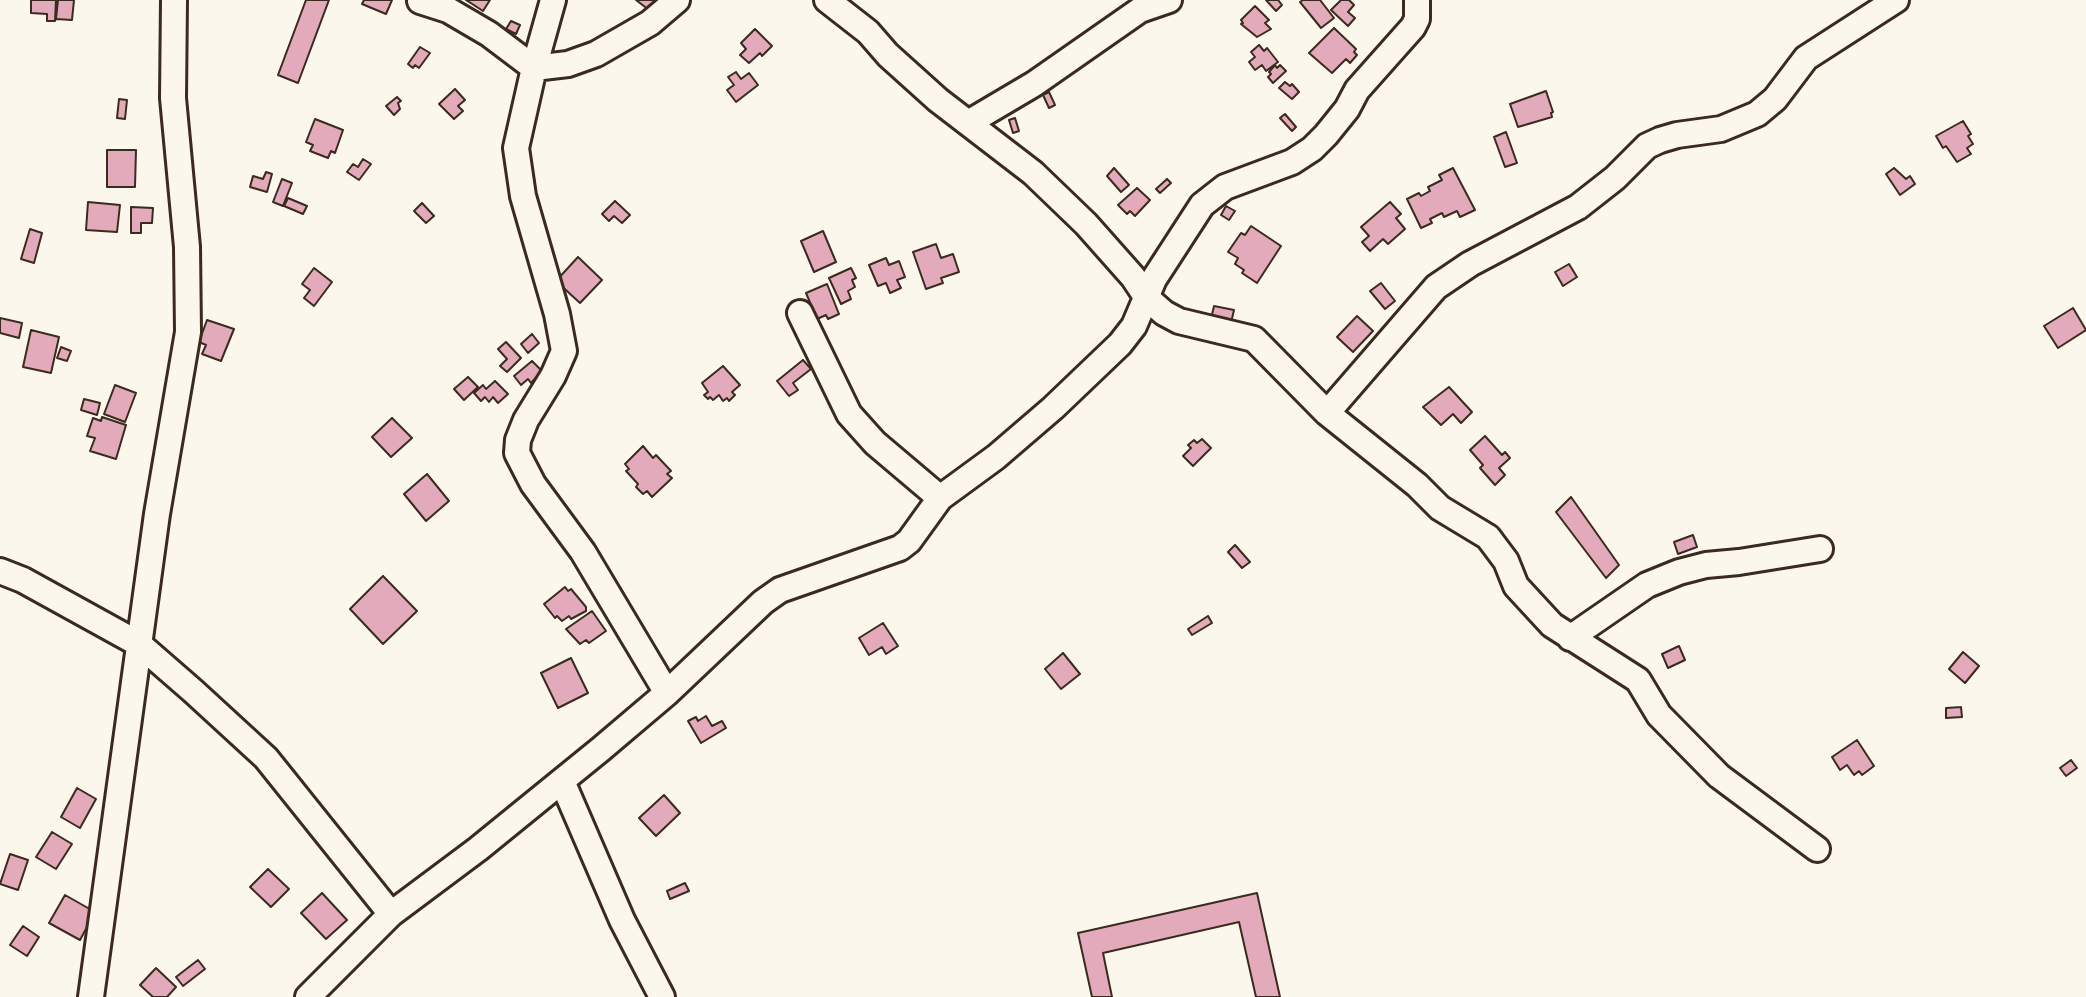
<!DOCTYPE html>
<html>
<head>
<meta charset="utf-8">
<style>
	body { margin:0 }
	canvas { display:block; background:#fbf7ec }
</style>
</head>
<body>
<canvas width="2086" height="997"></canvas>
<script>
const ctx = document.querySelector('canvas').getContext('2d');
ctx.lineJoin = 'round';
function fillPath(path, color) { ctx.fillStyle = color; ctx.fill(path, 'evenodd'); }
const toPath = rows => new Path2D(rows.map(r => 'M' + r).join(''));
function stroke(path, color, width, dash) { ctx.strokeStyle = color; ctx.lineWidth = width; ctx.lineCap = dash ? 'butt' : 'round'; ctx.setLineDash(dash || []); ctx.stroke(path); }
const building = toPath([
	[31,0,56,0,55,21,47,21,47,14,31,13,31,0],
	[58,0,74,0,72,20,56,19,58,0],
	[306,0,329,0,298,83,278,75,306,0],
	[364,0,392,0,386,14,362,4,364,0],
	[466,0,490,0,483,11,466,0],
	[636,0,656,0,649,10,636,0],
	[1266,0,1278,0,1282,5,1276,11,1266,0],
	[1303,0,1320,0,1334,18,1321,28,1300,2,1303,0],
	[1341,0,1349,0,1354,5,1348,12,1355,18,1348,26,1331,10,1341,0],
	[1255,6,1269,20,1265,23,1271,29,1257,37,1241,24,1243,23,1241,20,1255,6],
	[511,21,520,25,516,34,506,29,511,21],
	[1334,28,1356,49,1354,52,1357,55,1350,63,1346,59,1332,73,1309,53,1334,28],
	[755,29,772,46,762,56,760,53,749,63,740,55,746,49,741,43,755,29],
	[1259,45,1264,51,1267,48,1278,62,1266,71,1262,65,1255,70,1249,62,1255,57,1251,52,1259,45],
	[420,47,430,53,419,68,415,65,413,68,408,64,420,47],
	[1275,65,1277,68,1280,65,1286,71,1273,83,1268,77,1271,74,1269,72,1275,65],
	[736,72,741,79,749,73,758,85,736,102,727,90,734,85,728,77,736,72],
	[1285,82,1290,86,1292,84,1299,92,1292,99,1279,88,1285,82],
	[455,89,465,100,458,106,463,111,454,119,439,104,455,89],
	[1546,91,1553,112,1551,113,1552,117,1518,127,1510,104,1546,91],
	[1049,92,1055,105,1049,108,1043,95,1049,92],
	[397,97,401,101,398,103,400,109,394,115,386,106,397,97],
	[119,99,127,100,125,119,117,118,119,99],
	[1285,114,1296,127,1292,131,1280,118,1285,114],
	[1015,118,1019,131,1013,133,1009,120,1015,118],
	[315,119,343,130,335,153,331,151,328,158,310,151,313,145,306,142,315,119],
	[1963,121,1971,134,1968,136,1973,144,1967,148,1971,154,1957,162,1946,146,1943,148,1936,136,1963,121],
	[1506,132,1517,163,1505,167,1494,137,1506,132],
	[107,150,136,150,135,187,107,187,107,150],
	[363,159,371,164,359,180,347,172,353,164,358,167,363,159],
	[1114,168,1129,185,1121,192,1107,176,1114,168],
	[1453,168,1475,210,1460,217,1457,211,1444,217,1442,213,1430,219,1432,223,1421,228,1407,199,1419,193,1421,196,1430,191,1428,187,1442,180,1439,175,1453,168],
	[1894,168,1906,179,1910,176,1915,184,1900,195,1886,174,1894,168],
	[266,172,272,174,267,192,250,187,253,176,263,179,266,172],
	[282,179,292,183,283,206,273,202,282,179],
	[1167,179,1171,183,1160,193,1156,189,1167,179],
	[1137,188,1150,200,1135,216,1130,211,1127,214,1118,205,1137,188],
	[288,198,307,206,303,214,284,206,288,198],
	[615,201,630,215,622,223,614,216,609,221,602,214,615,201],
	[88,202,120,205,117,232,86,230,88,202],
	[1390,202,1401,214,1396,218,1405,229,1388,244,1383,239,1370,251,1362,242,1369,236,1361,227,1390,202],
	[422,203,434,216,426,223,414,211,422,203],
	[1226,206,1235,211,1229,220,1221,215,1226,206],
	[131,207,153,208,152,223,141,223,141,233,131,233,131,207],
	[1251,226,1281,246,1257,283,1242,273,1244,270,1235,264,1238,258,1228,252,1241,233,1245,235,1251,226],
	[30,229,42,233,34,263,21,259,30,229],
	[823,231,836,262,814,272,801,241,823,231],
	[936,244,941,258,953,254,959,272,941,278,943,283,926,289,913,252,936,244],
	[578,257,602,280,580,303,556,281,578,257],
	[886,258,889,265,899,261,905,277,897,280,901,288,890,293,886,283,878,286,869,265,886,258],
	[1569,264,1577,277,1563,286,1555,272,1569,264],
	[314,268,332,282,314,306,304,298,310,290,302,284,314,268],
	[851,268,856,278,852,280,855,287,848,291,851,299,841,304,829,278,851,268],
	[1381,283,1395,301,1385,309,1370,291,1381,283],
	[827,284,839,314,828,319,826,315,817,319,806,293,827,284],
	[1214,306,1234,310,1231,323,1211,319,1214,306],
	[2073,308,2086,330,2058,348,2044,326,2073,308],
	[1357,316,1373,331,1353,352,1337,337,1357,316],
	[0,318,22,323,19,338,0,333,0,318],
	[207,320,234,329,221,361,202,354,206,345,199,342,207,320],
	[31,330,59,337,51,373,23,367,31,330],
	[532,334,539,343,528,353,521,344,532,334],
	[506,342,521,358,507,372,500,366,507,359,498,349,506,342],
	[61,347,71,351,67,361,57,358,61,347],
	[803,360,811,369,793,383,798,390,789,396,777,381,803,360],
	[532,361,542,371,531,383,528,379,521,385,514,376,532,361],
	[723,366,740,385,732,392,735,395,729,401,727,398,723,401,719,395,713,400,710,397,708,399,704,395,708,392,702,383,723,366],
	[468,377,478,387,464,400,454,389,468,377],
	[495,381,508,394,498,403,493,397,489,402,485,397,481,401,474,393,483,385,486,389,495,381],
	[115,385,136,393,125,422,104,414,115,385],
	[1449,387,1472,412,1461,423,1453,414,1441,425,1423,407,1449,387],
	[84,399,100,403,97,415,81,410,84,399],
	[102,417,126,425,116,459,90,451,95,438,87,436,93,418,101,421,102,417],
	[392,418,412,438,391,457,372,437,392,418],
	[1485,436,1502,455,1505,452,1510,458,1499,468,1505,475,1495,485,1480,468,1483,465,1470,450,1485,436],
	[1202,439,1211,448,1193,466,1183,456,1191,448,1188,445,1194,440,1197,443,1202,439],
	[643,446,653,458,656,455,671,471,667,474,672,478,652,497,647,491,643,494,636,487,638,484,626,471,629,469,625,464,643,446],
	[427,474,449,501,426,521,404,494,427,474],
	[1571,497,1619,565,1606,578,1556,512,1571,497],
	[1693,535,1697,547,1678,554,1674,542,1693,535],
	[1235,545,1250,562,1242,568,1228,552,1235,545],
	[383,576,417,611,383,644,350,609,383,576],
	[565,587,568,591,571,589,586,607,586,611,571,619,569,616,562,621,557,616,555,618,544,604,565,587],
	[592,611,606,631,589,643,586,640,580,644,566,629,592,611],
	[1208,616,1212,623,1192,635,1188,629,1208,616],
	[883,623,898,646,886,654,882,647,869,655,859,638,883,623],
	[1679,646,1685,660,1668,668,1662,654,1679,646],
	[1963,652,1979,666,1965,683,1949,669,1963,652],
	[1063,653,1080,674,1061,689,1045,669,1063,653],
	[571,658,588,693,558,708,541,673,571,658],
	[1961,707,1962,717,1946,718,1946,708,1961,707],
	[706,716,712,726,722,721,726,728,701,743,688,721,696,717,698,721,706,716],
	[1857,740,1874,766,1862,775,1859,771,1854,775,1847,765,1840,770,1832,757,1857,740],
	[2071,760,2077,768,2066,776,2060,768,2071,760],
	[77,788,96,799,80,828,61,817,77,788],
	[664,795,680,813,656,836,639,818,664,795],
	[52,832,72,844,56,869,36,857,52,832],
	[10,854,28,860,18,890,0,884,10,854],
	[268,869,289,889,271,907,250,887,268,869],
	[685,883,689,891,670,899,667,891,685,883],
	[322,893,347,920,326,939,301,913,322,893],
	[1257,893,1280,997,1256,997,1239,922,1103,953,1112,997,1092,997,1078,933,1257,893],
	[65,895,95,912,80,940,49,923,65,895],
	[23,926,39,937,27,956,10,945,23,926],
	[198,960,205,969,183,986,176,977,198,960],
	[156,968,176,987,167,997,153,997,140,985,156,968]
]);
const minor = toPath([
	[553,0,534,68,516,148,523,196,557,314,564,351,553,376,526,420,518,440,517,453,533,484,583,552,667,693],
	[827,0,868,32,888,55,938,100,1033,173,1086,224,1133,277,1147,298,1164,313,1179,321,1254,339,1327,413,1417,485,1440,508,1488,537,1506,561,1516,586,1552,625,1638,680,1659,715,1719,776,1817,849],
	[420,1,448,10,489,34,534,68,568,64,596,54,650,23,677,0],
	[968,123,1034,84,1140,10,1169,0],
	[800,313,849,414,875,443,940,498],
	[1327,413,1436,287,1470,264,1578,207,1615,178,1647,146,1660,140,1677,135,1721,129,1757,114,1775,99,1806,58,1896,0],
	[0,571,23,580,139,644,193,691,266,758,391,914],
	[1570,638,1647,585,1679,572,1706,565,1739,562,1820,549],
	[562,781,622,920,662,997],
	[91,997,157,514,188,332,187,247,173,98,174,0],
	[308,997,391,914,478,849,601,749,667,693,763,602,780,590,900,548,909,541,940,498,996,457,1053,408,1120,344,1134,326,1154,279,1202,205,1225,187,1292,162,1312,149,1326,135,1347,109,1357,90,1413,27,1417,19,1417,0]
]);
fillPath(building, '#e3aabc');
stroke(building, '#3b2a1e', 2);
stroke(minor, '#3b2a1e', 30);
stroke(minor, '#fbf7ec', 24);
</script>
</body>
</html>
